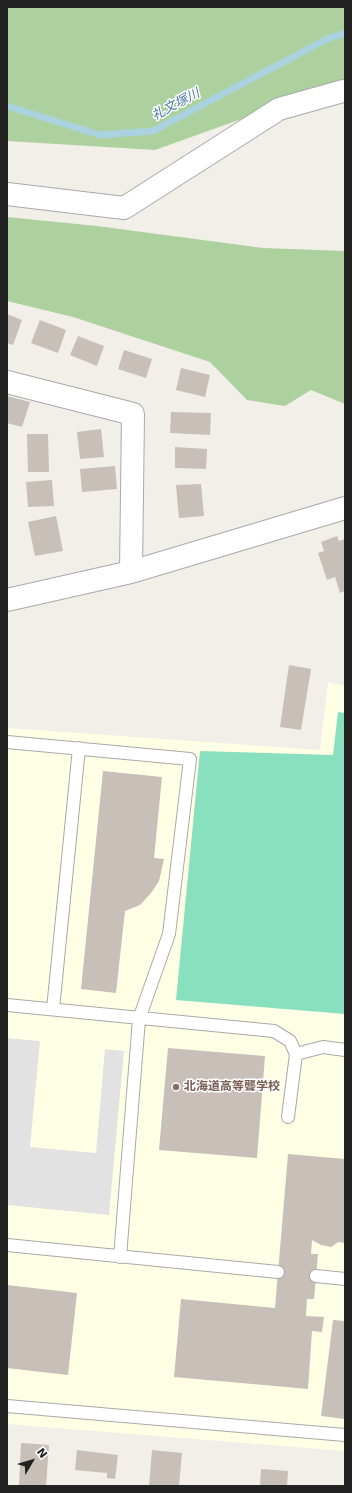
<!DOCTYPE html>
<html>
<head>
<meta charset="utf-8">
<style>
	body { margin:0 }
	#map { position:relative; width:352px; height:1493px; overflow:hidden; background:#f2efe9; font-family:"DejaVu Sans",sans-serif }
	canvas { display:block }
	.frame { position:absolute; inset:0; border:8px solid #222; pointer-events:none }
	.north { position:absolute; left:12px; top:1441px; width:40px; height:40px; -webkit-text-stroke:3px #fff; paint-order:stroke; rotate:52deg; font-size:11px; font-weight:700; line-height:16px; text-align:center; color:#222 }
	.north::after { content:''; display:block; margin:auto; width:14px; height:18px; background:#222; clip-path:polygon(50% 0,100% 100%,50% 72%,0 100%) }
</style>
</head>
<body>
<div id="map">
<canvas width="352" height="1493"></canvas>
<div class="frame"></div>
<div class="north">N</div>
</div>
<script>
const ctx = document.querySelector('canvas').getContext('2d');
ctx.lineJoin = 'round';
function fillPath(path, color) { ctx.fillStyle = color; ctx.fill(path, 'evenodd'); }
const toPath = rows => new Path2D(rows.map(r => 'M' + r).join(''));
function stroke(path, color, width, dash) { ctx.strokeStyle = color; ctx.lineWidth = width; ctx.lineCap = dash ? 'butt' : 'round'; ctx.setLineDash(dash || []); ctx.stroke(path); }
function label(font, color, halo, rows, align = 'center') {
  ctx.font = font + ' "DejaVu Sans","Noto Sans JP",sans-serif'; ctx.lineWidth = 3; ctx.setLineDash([]); ctx.textBaseline = 'middle'; ctx.strokeStyle = halo; ctx.fillStyle = color; for (const [text, x, y, turn = 0] of rows) {
    ctx.save(); ctx.translate(x, y); ctx.rotate((+turn || 0) * Math.PI / 180); ctx.textAlign = isNaN(turn) ? turn : align; if (halo) ctx.strokeText(text, 0, 0); ctx.fillText(text, 0, 0); ctx.restore();
  }
}
const education = toPath([
	[328,682,345,686,345,1451,7,1424,7,728,320,750]
]);
const forest = toPath([
	[7,7,345,7,345,82,155,150,7,141],
	[7,217,97,226,263,248,345,251,345,404,311,390,285,406,247,400,210,362,73,317,7,301]
]);
const pitch = toPath([
	[338,712,345,713,345,1014,176,1000,200,751,333,755]
]);
const parking = toPath([
	[7,1038,40,1041,30,1147,96,1153,105,1049,124,1051,109,1215,7,1205]
]);
const stream = toPath([
	[7,106,100,135,153,131,327,39,345,33]
]);
const building = toPath([
	[7,314,22,320,13,345,7,343],
	[40,320,66,330,58,353,31,343],
	[78,336,104,346,97,366,70,355],
	[124,350,152,359,146,378,118,369],
	[181,368,210,375,205,397,176,390],
	[7,396,30,402,22,427,7,423],
	[171,412,211,413,210,435,170,433],
	[101,429,104,457,80,459,77,432],
	[27,434,48,434,49,472,28,472],
	[175,447,207,449,206,469,175,468],
	[115,466,117,489,82,492,80,469],
	[52,480,54,506,28,507,26,482],
	[201,484,204,516,179,518,176,485],
	[56,516,63,551,35,556,28,522],
	[337,536,339,541,345,539,345,591,340,593,335,577,327,580,318,553,324,551,321,542],
	[289,665,311,669,301,730,280,727],
	[103,771,162,777,154,858,164,859,159,881,151,893,140,905,125,911,116,993,81,989],
	[168,1048,265,1056,257,1158,159,1150],
	[288,1154,345,1159,345,1243,338,1242,331,1247,321,1245,312,1240,311,1254,318,1254,314,1299,307,1299,306,1316,324,1317,322,1332,312,1331,308,1389,174,1377,181,1299,275,1308],
	[7,1285,77,1293,68,1375,7,1368],
	[333,1320,345,1321,345,1419,321,1416],
	[21,1443,49,1445,46,1486,19,1486],
	[77,1450,118,1455,115,1479,107,1478,107,1473,75,1470],
	[152,1450,182,1453,179,1486,149,1486],
	[261,1469,288,1471,287,1486,260,1486]
]);
const service = toPath([
	[7,742,190,759,169,934,139,1019,120,1257],
	[7,1005,274,1031,290,1041,296,1054,288,1117],
	[53,1009,79,748],
	[296,1054,323,1047,345,1050],
	[7,1245,278,1272],
	[316,1276,345,1279],
	[7,1406,345,1435]
]);
const minor = toPath([
	[7,194,124,208,279,109,343,91],
	[7,382,133,414,131,572,7,600],
	[131,572,345,508]
]);
const markers = [
	[176,1087,4,"#8d6e63"]
];
const educationNames = [
	["北海道高等聾学校",184,1087]
];
const waterNames = [
	["礼文塚川",176,105,-28]
];
fillPath(education, '#ffffe5');
fillPath(forest, '#add19e');
fillPath(pitch, '#88e0be');
fillPath(parking, '#e2e2e2');
stroke(stream, '#aad3df', 7);
fillPath(building, '#c7bfb8');
stroke(service, '#a9a9a9', 14);
stroke(minor, '#a9a9a9', 24);
stroke(service, '#fff', 12);
stroke(minor, '#fff', 22);
for (const [x, y, r, color] of markers) { const dot = new Path2D(); dot.arc(x, y, r, 0, 2 * Math.PI); ctx.fillStyle = color; ctx.fill(dot); stroke(dot, '#fff', 1.5); }
label('bold 12px', '#785e54', '#fff', educationNames, 'left');
label('italic 13px', '#4a7aab', '#fff', waterNames);
</script>
</body>
</html>
